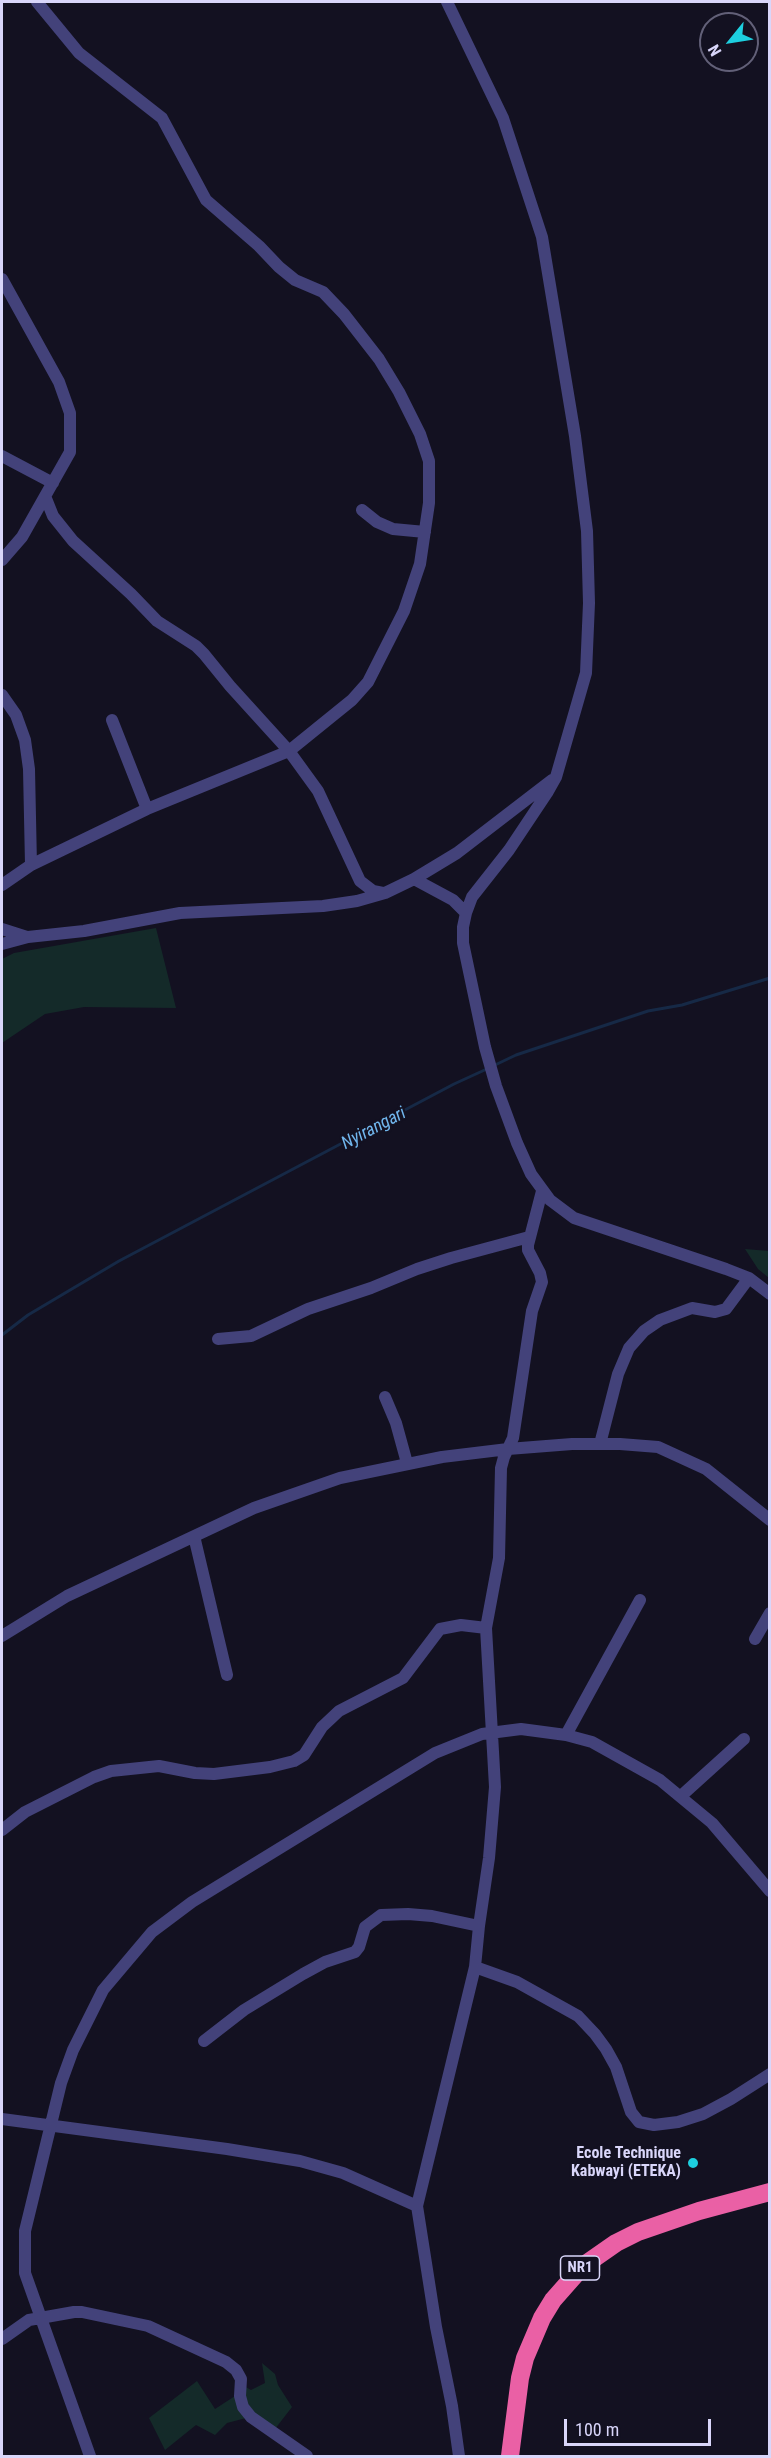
<!DOCTYPE html>
<html>
<head>
<meta charset="utf-8">
<style>
	body { margin:0 }
	#map { position:relative; width:771px; height:2458px; overflow:hidden; background:#131121; font-family:"Roboto Condensed",sans-serif }
	canvas { display:block }
	.frame { position:absolute; inset:0; border:3px solid #d9d6fa; pointer-events:none }
	.north { position:absolute; left:699px; top:12px; width:60px; height:60px; box-sizing:border-box; background:#131121; border:2px solid #626078; border-radius:50%; rotate:240deg; font-size:16px; font-weight:700; line-height:24px; text-align:center; color:#d9d6fa }
	.north::after { content:''; display:block; margin:auto; width:21px; height:27px; background:#1dcfdf; clip-path:polygon(50% 0,100% 100%,50% 72%,0 100%) }
	.scale { position:absolute; left:564px; top:2419px; width:147px; height:27px; box-sizing:border-box; border:3px solid #d9d6fa; border-top:0; padding-left:8px; font-size:18px; line-height:21px; white-space:nowrap; color:#d9d6fa; -webkit-text-stroke:4px #131121; paint-order:stroke }
</style>
</head>
<body>
<div id="map">
<canvas width="771" height="2458"></canvas>
<div class="frame"></div>
<div class="north">N</div>
<div class="scale">100 m</div>
</div>
<script>
const ctx = document.querySelector('canvas').getContext('2d');
ctx.lineJoin = 'round';
function fillPath(path, color) { ctx.fillStyle = color; ctx.fill(path, 'evenodd'); }
const toPath = rows => new Path2D(rows.map(r => 'M' + r).join(''));
function stroke(path, color, width, dash) { ctx.strokeStyle = color; ctx.lineWidth = width; ctx.lineCap = dash ? 'butt' : 'round'; ctx.setLineDash(dash || []); ctx.stroke(path); }
function label(font, color, halo, rows, align = 'center') {
  ctx.font = font + ' "Roboto Condensed",sans-serif'; ctx.lineWidth = 4.5; ctx.setLineDash([]); ctx.textBaseline = 'middle'; ctx.strokeStyle = halo; ctx.fillStyle = color; for (const [text, x, y, turn = 0] of rows) {
    ctx.save(); ctx.translate(x, y); ctx.rotate((+turn || 0) * Math.PI / 180); ctx.textAlign = isNaN(turn) ? turn : align; if (halo) ctx.strokeText(text, 0, 0); ctx.fillText(text, 0, 0); ctx.restore();
  }
}
const green = toPath([
	[156,928,176,1008,84,1007,45,1014,2,1043,2,959,14,953],
	[745,1249,769,1251,769,1278,758,1269],
	[262,2363,275,2374,278,2385,292,2407,275,2429,255,2417,245,2403,244,2386,251,2390,265,2383],
	[197,2381,215,2409,235,2396,246,2418,227,2423,215,2435,196,2425,165,2450,149,2418]
]);
const stream = toPath([
	[495,1065,516,1055,648,1011,682,1005,770,978],
	[2,1335,28,1315,119,1261,454,1084,489,1068]
]);
const minor = toPath([
	[447,2,503,118,542,237,575,436,587,531,589,603,586,673,556,777,547,793,509,850,472,897,466,913,463,927,463,943,485,1047,496,1086,517,1143,531,1174,550,1200,574,1218,726,1269,749,1278,770,1294],
	[2,279,59,382,70,413,70,452,22,537,2,560],
	[2,456,53,483],
	[45,496,53,516,73,541,131,594,157,621,196,646,204,654,230,686,289,751,318,791,360,881,373,891,383,893],
	[362,510,377,522,393,529,425,532],
	[2,695,16,715,25,740,29,769,31,865],
	[112,720,147,809],
	[414,879,453,900,466,913],
	[2,885,31,865,147,809,289,751,352,700,368,682,404,611,420,564,429,503,429,461,420,434,399,392,379,359,344,314,323,292,295,280,279,267,259,246,206,200,162,118,79,53,37,2],
	[2,929,27,937],
	[2,944,28,937,84,931,180,913,323,906,357,901,385,893,414,879,457,853,552,780],
	[218,1339,251,1336,308,1309,371,1288,417,1269,451,1258,529,1237],
	[385,1397,396,1423,407,1463],
	[600,1444,618,1374,629,1348,644,1331,660,1320,692,1308,715,1312,726,1309,749,1278],
	[194,1536,227,1675],
	[2,1636,67,1596,254,1508,340,1478,442,1457,508,1449,572,1444,620,1444,658,1447,706,1469,770,1520],
	[755,1639,770,1613],
	[566,1735,640,1600],
	[681,1796,744,1739],
	[2,1830,25,1812,94,1777,111,1771,159,1766,195,1773,214,1774,270,1767,294,1761,304,1755,322,1727,339,1711,403,1678,440,1629,461,1625,486,1628],
	[475,1967,517,1982,578,2016,595,2034,606,2049,616,2067,631,2112,639,2122,654,2125,678,2122,703,2114,731,2099,770,2074],
	[204,2041,244,2010,303,1974,325,1962,355,1952,359,1947,365,1927,381,1915,408,1914,432,1916,479,1926],
	[2,2119,227,2149,300,2161,343,2173,417,2206],
	[2,2339,29,2320,74,2312,82,2312,148,2326,226,2362,236,2370,241,2379,240,2396,243,2407,251,2417,307,2456],
	[90,2456,25,2273,25,2231,61,2083,73,2050,103,1990,152,1932,192,1902,435,1753,482,1734,521,1729,566,1735,592,1742,660,1780,712,1823,770,1891],
	[459,2456,452,2406,436,2327,417,2206,475,1967,479,1926,489,1858,495,1787,486,1628,499,1558,501,1468,504,1457,513,1438,532,1311,542,1282,540,1273,528,1250,528,1245,542,1191]
]);
const highway = toPath([
	[510,2456,520,2378,525,2358,542,2318,553,2300,583,2266,616,2243,638,2232,699,2211,770,2192]
]);
const markers = [
	[693,2163,6,"#1dcfdf"]
];
const shields = [
	[580,2268,39]
];
const shieldNames = [
	["NR1",580,2268]
];
const poiNames = [
	["Ecole Technique",681,2154],
	["Kabwayi (ETEKA)",681,2172]
];
const waterNames = [
	["Nyirangari",374,1129,-28]
];
fillPath(green, '#142a29');
stroke(stream, '#162946', 3);
stroke(minor, '#43427a', 12);
stroke(highway, '#ea60a5', 18);
for (const [x, y, r, color] of markers) { const dot = new Path2D(); dot.arc(x, y, r, 0, 2 * Math.PI); ctx.fillStyle = color; ctx.fill(dot); stroke(dot, '#131121', 2); }
for (const [x, y, w] of shields) { const box = new Path2D(); box.roundRect(x - w / 2, y - 12, w, 24, 4.5); ctx.fillStyle = '#131121'; ctx.fill(box); stroke(box, '#d9d6fa', 1.5); }
label('bold 15px', '#d9d6fa', null, shieldNames);
label('bold 16px', '#d9d6fa', '#131121', poiNames, 'right');
label('italic 18px', '#71b6ed', '#131121', waterNames);
</script>
</body>
</html>
